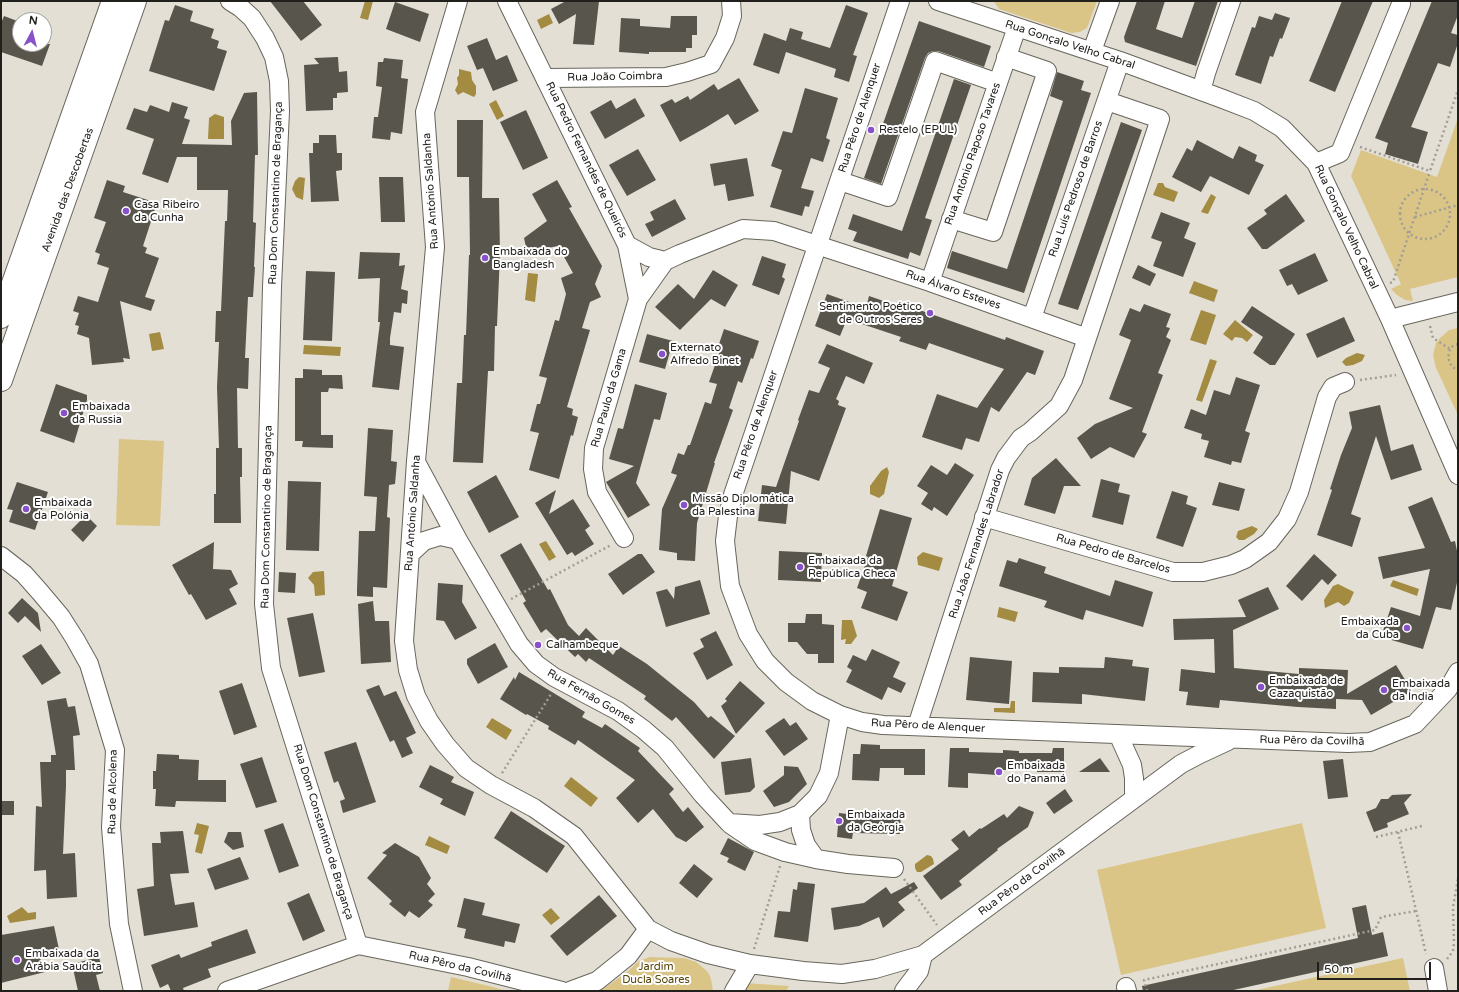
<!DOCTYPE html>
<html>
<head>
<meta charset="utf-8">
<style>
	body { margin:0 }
	#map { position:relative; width:1459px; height:992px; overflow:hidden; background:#e3dfd5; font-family:"Varela Round",sans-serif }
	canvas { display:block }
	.frame { position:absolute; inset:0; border:2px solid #22201c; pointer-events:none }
	.north { position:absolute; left:12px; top:12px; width:40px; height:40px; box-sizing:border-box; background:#fff; border:1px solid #a7a6a4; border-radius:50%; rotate:7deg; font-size:11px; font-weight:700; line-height:16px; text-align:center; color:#22201c }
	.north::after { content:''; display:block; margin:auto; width:14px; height:18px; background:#8851c9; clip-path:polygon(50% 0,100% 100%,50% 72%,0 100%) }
	.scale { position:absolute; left:1317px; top:962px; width:114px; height:18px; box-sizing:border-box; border:2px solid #22201c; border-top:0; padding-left:5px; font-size:12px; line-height:14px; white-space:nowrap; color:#22201c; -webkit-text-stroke:3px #fff; paint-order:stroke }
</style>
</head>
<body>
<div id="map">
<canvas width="1459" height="992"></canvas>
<div class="frame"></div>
<div class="north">N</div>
<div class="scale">50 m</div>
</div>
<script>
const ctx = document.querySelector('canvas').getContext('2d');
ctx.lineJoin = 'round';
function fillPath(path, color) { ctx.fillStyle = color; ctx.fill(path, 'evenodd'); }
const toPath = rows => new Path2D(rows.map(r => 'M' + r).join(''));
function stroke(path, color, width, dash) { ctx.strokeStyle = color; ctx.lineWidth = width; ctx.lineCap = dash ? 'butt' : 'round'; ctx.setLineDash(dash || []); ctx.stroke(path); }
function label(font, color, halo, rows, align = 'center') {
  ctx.font = font + ' "Varela Round",sans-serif'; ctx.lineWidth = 4; ctx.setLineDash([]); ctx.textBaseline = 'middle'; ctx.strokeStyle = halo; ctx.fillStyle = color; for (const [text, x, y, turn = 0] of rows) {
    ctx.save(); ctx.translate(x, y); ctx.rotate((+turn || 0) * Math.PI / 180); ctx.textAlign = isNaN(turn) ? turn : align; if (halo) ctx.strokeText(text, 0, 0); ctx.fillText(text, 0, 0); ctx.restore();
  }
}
const green = toPath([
	[991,1,1097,1,1087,28,1080,32,1071,33,999,9,995,3],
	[1458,118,1458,277,1410,289,1413,301,1405,300,1397,295,1391,289,1401,284,1351,176,1361,150,1437,177],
	[1458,328,1458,415,1436,368,1433,355,1436,343,1440,338,1449,330],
	[119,439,164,441,160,526,116,525],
	[1302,823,1326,928,1121,975,1097,870],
	[650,957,684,958,696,962,707,971,710,976,712,984,713,991,600,991,626,973,639,961],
	[1403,958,1410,991,1252,991],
	[451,977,493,987,507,991,448,991],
	[745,983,789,986,786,991,740,991]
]);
const water = toPath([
	[365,1,373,1,368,20,360,18],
	[549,14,553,23,541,29,537,20],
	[459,69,471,72,472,80,476,86,476,94,474,97,463,92,458,95,455,90,458,84,457,78,459,75],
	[496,100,504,116,497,120,489,104],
	[215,114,224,117,224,139,208,139,209,118],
	[299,177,305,178,303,200,296,197,292,189,295,181],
	[1158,183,1163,183,1165,187,1178,192,1174,202,1153,195],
	[1211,194,1216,197,1208,214,1201,212],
	[528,273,538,274,535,302,525,300],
	[1194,281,1218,290,1214,302,1189,293],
	[1201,310,1216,315,1206,345,1190,340],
	[1235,320,1253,335,1247,342,1242,338,1235,337,1232,341,1223,334],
	[160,332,164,349,152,351,149,334],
	[304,345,341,347,340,356,303,354],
	[1357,353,1365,355,1362,361,1353,365,1346,366,1342,362,1346,358],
	[1210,359,1217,361,1202,402,1196,400],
	[887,467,889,472,884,494,879,498,870,494,870,486,881,471],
	[1252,526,1258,529,1254,534,1244,540,1239,540,1236,537,1238,531],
	[546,541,556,557,549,561,539,544],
	[923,552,943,558,939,571,918,565,917,557],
	[324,571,325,595,315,596,314,585,308,578,313,572],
	[1393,580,1419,589,1417,596,1390,586],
	[1338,584,1354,592,1349,603,1344,606,1338,602,1325,608,1324,600,1333,586],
	[999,607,1018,612,1015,622,997,617],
	[842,620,852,620,857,636,851,644,845,644,846,639,841,640],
	[1011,701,1015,701,1015,713,994,712,994,708,1010,708],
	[492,718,512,730,506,740,486,727],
	[571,777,598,798,591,807,564,786],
	[197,823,209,826,202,854,195,852,199,835,194,834],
	[429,836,450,846,447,854,425,845],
	[927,855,931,856,933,859,934,864,921,872,917,872,915,868,915,864],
	[22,907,28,913,36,912,36,919,10,923,7,916],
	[551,908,560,918,551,925,542,915]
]);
const building = toPath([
	[270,1,303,1,322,25,301,41],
	[566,1,599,1,594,45,573,44,576,14,559,24,551,9],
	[1137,1,1165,1,1156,29,1182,38,1195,1,1218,1,1196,66,1125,42,1124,37],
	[1342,1,1373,1,1335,92,1309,81],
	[1432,1,1458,1,1458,15,1451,33,1458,35,1458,43,1450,67,1438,63,1411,127,1428,132,1418,164,1385,154,1388,143,1375,138],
	[395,2,429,14,420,42,386,29],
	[175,5,193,11,190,21,214,29,211,38,219,41,217,48,227,51,214,91,149,71,165,20,169,21],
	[846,5,868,13,853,55,857,56,849,82,834,77,836,69,786,52,779,74,753,65,764,33,786,41,790,28,803,32,801,39,830,48],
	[1275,13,1290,18,1282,39,1280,38,1273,57,1270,56,1261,84,1235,75,1252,27,1255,28,1259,16,1272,20],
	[4,16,20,22,20,44,50,44,42,66,1,52,1,23],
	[671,16,697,16,697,35,692,35,692,48,686,48,686,52,649,52,649,54,619,52,621,18,640,19,640,26,670,28],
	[919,21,991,46,984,67,938,51,933,51,928,53,925,58,881,184,864,178],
	[487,38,496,60,507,55,518,81,493,91,483,68,477,70,467,46],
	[338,57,339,72,347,71,348,92,337,93,337,98,333,98,333,110,306,111,304,65,319,64,314,58],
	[384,58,403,60,401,78,408,79,402,134,391,132,390,140,372,138,374,117,378,117,382,87,376,86,378,62,383,62],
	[1057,72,1084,81,1081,90,1091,93,1024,293,947,268,952,251,1007,269,1063,101,1050,96],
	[739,78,759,111,735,125,728,114,705,128,680,142,660,105,672,99,675,103,688,96,690,100,714,84,718,90],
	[954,79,971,85,925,218,932,220,920,256,910,252,908,259,853,241,857,232,848,229,853,214,902,231],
	[805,88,838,98,826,138,830,140,823,162,811,158,801,188,814,191,809,207,805,206,802,216,770,207,782,170,771,166,783,131,792,133],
	[257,92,258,155,255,155,253,222,256,223,254,267,255,267,253,297,248,297,245,358,249,358,248,389,237,388,238,448,242,448,242,477,240,477,241,523,214,523,214,494,216,494,216,448,219,448,217,387,219,342,215,342,216,311,221,311,225,221,227,221,228,190,197,190,197,157,177,157,168,183,142,174,154,139,126,129,134,108,147,112,150,105,169,112,172,102,188,107,184,118,190,120,182,144,232,145,231,121,244,93],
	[635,98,645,116,605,139,590,112,611,100,616,109],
	[526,110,548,158,523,170,500,122],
	[457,120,483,120,482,198,499,198,500,253,497,326,495,326,494,371,488,371,483,463,453,462,457,383,462,383,464,335,466,335,469,255,470,255,469,177,457,177],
	[1121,122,1142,130,1078,310,1058,304],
	[319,135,336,135,337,153,342,153,342,170,336,171,339,201,311,202,309,153,313,153,313,143,319,143],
	[1197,140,1233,159,1239,146,1257,155,1255,161,1264,165,1249,195,1210,176,1201,192,1172,177,1187,148,1192,151],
	[638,149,656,180,627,196,609,165],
	[747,158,754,196,728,201,725,184,714,186,710,164],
	[379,177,403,177,405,222,381,222],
	[107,180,125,186,123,192,157,203,143,246,147,248,145,253,159,258,145,297,155,300,151,311,120,301,130,359,123,358,124,362,92,365,89,338,77,334,79,326,75,325,79,313,73,311,78,296,98,302,109,268,97,264,100,254,95,252,106,222,94,218],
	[557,180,572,207,569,208,602,266,595,284,601,297,590,302,582,328,590,330,567,407,573,409,572,415,578,417,573,436,571,435,559,479,529,470,539,433,530,431,537,404,540,404,547,378,539,376,555,320,559,321,566,294,561,278,573,273,558,246,527,252,524,238,547,221,532,194],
	[1286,194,1305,221,1267,249,1262,249,1247,228,1267,214,1264,210],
	[675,199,686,219,652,237,645,224,654,220,650,212],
	[1161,212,1190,223,1184,238,1196,243,1183,277,1153,266,1162,242,1151,238],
	[360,252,400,253,399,266,405,265,401,289,408,291,407,304,402,303,401,313,394,312,390,338,390,345,404,347,399,390,372,387,380,322,378,322,380,278,358,279],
	[1315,253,1328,281,1298,295,1292,284,1287,286,1279,270],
	[762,256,786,264,782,277,785,279,779,295,752,285],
	[1138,265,1156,274,1150,286,1132,278],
	[713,270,738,285,725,307,711,299,680,330,655,307,678,284,694,299],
	[306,271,335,272,332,341,303,340],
	[827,294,866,308,869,296,910,310,911,307,1005,340,1006,337,1044,351,1035,375,1027,372,999,412,991,407,979,442,966,438,962,450,922,437,937,394,977,408,1004,369,929,343,926,350,899,341,901,337,847,319,840,336,815,326],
	[1144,304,1171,314,1166,327,1170,328,1166,337,1171,340,1158,373,1163,375,1142,432,1147,434,1134,458,1110,447,1091,459,1077,438,1095,424,1133,408,1109,399,1131,340,1119,335,1130,308,1140,312],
	[1252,306,1295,334,1275,365,1270,365,1253,353,1263,337,1241,322],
	[1344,317,1355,341,1317,358,1306,334],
	[724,329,759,341,753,359,751,358,742,383,738,381,729,408,733,410,714,463,715,463,697,523,695,561,677,560,677,553,659,550,662,509,677,475,671,473,678,453,684,455,688,445,690,445,705,402,711,404,717,384,709,382,721,348,718,347],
	[647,334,673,341,665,369,639,362],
	[827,344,873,363,864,384,846,376,836,399,839,401,838,405,846,408,819,481,791,471,786,524,758,521,762,485,776,487,799,421,798,420,809,390,819,393,830,368,818,363],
	[303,369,322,370,322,375,342,375,343,389,329,388,328,392,321,392,321,435,333,435,333,448,302,447,303,441,295,441,295,378,303,378],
	[1236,377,1260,385,1245,431,1250,433,1241,463,1232,461,1231,465,1204,457,1209,441,1201,439,1202,434,1184,428,1191,409,1206,415,1214,390,1230,395],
	[56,384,87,395,87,400,74,443,40,431],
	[635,384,667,393,660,420,654,419,636,483,650,505,628,518,606,482,634,466,609,459,618,428,623,429],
	[1380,405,1391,451,1413,444,1422,470,1391,480,1376,436,1351,514,1361,518,1352,547,1317,535,1332,490,1330,489,1341,455,1352,428,1349,412],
	[368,428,393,430,391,461,397,462,395,484,389,485,387,517,390,518,387,588,373,587,373,597,357,596,357,590,359,531,375,531,377,497,364,496],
	[1056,458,1081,486,1064,486,1055,514,1024,505,1032,478],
	[955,463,974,475,947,516,934,507,932,511,921,504,928,493,917,486,931,465,947,475],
	[496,475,519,517,489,533,467,492],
	[1101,479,1120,484,1118,492,1130,495,1123,525,1092,517],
	[288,481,321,482,319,551,286,550],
	[17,482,48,492,35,530,9,522,13,510,7,509],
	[1219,482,1245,489,1239,511,1212,505],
	[556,490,549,514,573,499,590,526,585,530,594,544,575,556,572,552,567,555,535,503],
	[1172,491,1188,496,1186,504,1197,508,1183,547,1156,538],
	[1432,497,1451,542,1455,541,1458,556,1458,578,1451,610,1436,607,1423,649,1381,637,1391,607,1420,616,1430,569,1383,579,1378,557,1425,548,1408,507],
	[880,509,912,518,892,586,908,592,897,621,861,608,867,592,857,588,868,557,866,556],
	[86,515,97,526,83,542,71,530],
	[214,542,213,569,231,570,238,584,229,589,237,604,206,620,191,594,189,595,172,565],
	[521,543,548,590,550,589,568,625,579,636,586,628,613,655,619,646,647,664,694,702,708,718,711,716,735,736,714,759,676,717,672,721,644,699,646,696,589,658,586,662,578,654,575,657,546,629,541,633,523,603,526,601,500,555],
	[779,551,822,553,821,582,778,580],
	[638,554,642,554,655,572,623,595,608,574],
	[1314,554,1337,575,1328,585,1322,579,1302,601,1286,586],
	[1019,558,1046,567,1044,573,1110,596,1115,580,1153,592,1143,627,1086,610,1083,620,1044,607,1047,601,999,586,1007,560,1017,563],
	[279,572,296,573,295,593,278,592],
	[700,580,710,614,666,627,656,592,667,589,674,599,675,587],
	[438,583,463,585,462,602,477,628,455,640,444,621,436,620],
	[1268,587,1279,609,1233,630,1234,668,1299,674,1299,668,1348,670,1347,694,1396,665,1412,691,1371,715,1362,700,1336,699,1336,709,1298,707,1220,700,1219,708,1186,705,1188,692,1179,691,1181,669,1215,673,1214,639,1174,640,1173,619,1246,617,1238,600],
	[22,598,38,613,41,632,25,616,18,623,8,613],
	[373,601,375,621,389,621,391,662,361,664,358,604],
	[313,613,325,672,299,677,287,618],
	[806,614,822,614,822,624,834,625,834,663,818,663,818,654,807,654,797,642,788,642,788,623,805,623],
	[716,631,733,665,707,680,693,653,704,647,700,639],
	[495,643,508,667,478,684,467,664,467,659],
	[41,644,61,673,42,685,22,656],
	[872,649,900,662,893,677,906,683,901,693,888,687,882,700,846,682,852,670,847,667,853,655,866,661],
	[970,657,1012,661,1009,704,966,700],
	[1105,657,1133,660,1132,666,1149,668,1145,701,1082,694,1082,704,1032,702,1033,672,1059,673,1059,667,1104,668],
	[519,672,585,712,582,717,602,728,605,724,640,748,638,751,674,789,669,794,683,812,688,807,704,827,686,842,676,837,653,809,638,823,616,798,635,780,578,740,575,745,548,729,549,726,527,714,526,715,500,699,514,677,515,680],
	[740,681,765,703,736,734,721,706,727,701,725,699],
	[242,683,257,727,234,735,219,691],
	[379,685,384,696,396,691,416,733,406,738,413,753,402,758,394,740,390,742,366,690],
	[66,698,68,707,75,706,80,735,73,736,75,770,66,770,66,786,63,854,75,853,77,897,47,899,46,870,34,871,36,806,42,807,40,762,51,762,51,755,56,755,47,701],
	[784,718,790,726,796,722,808,739,784,756,765,731],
	[356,742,376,802,343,813,340,801,345,799,338,781,334,783,324,752],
	[861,744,880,745,880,749,925,749,925,775,904,775,904,768,880,768,879,781,852,780,853,754,860,754],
	[950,748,969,748,969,752,1003,753,1003,750,1019,751,1019,753,1052,753,1053,748,1064,748,1064,772,1037,772,1037,765,1014,764,1014,767,1006,767,1006,770,997,770,997,775,968,773,968,788,948,787],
	[157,754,179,755,179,759,199,760,198,780,226,780,226,802,176,801,175,807,155,806,156,789,153,789,153,771,156,771],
	[262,757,277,802,256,808,240,764],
	[751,758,755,787,750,792,725,795,721,762],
	[1100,758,1110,772,1079,772],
	[1343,759,1348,797,1328,799,1323,761],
	[430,765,454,777,451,782,474,792,465,816,440,804,443,799,419,787],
	[784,766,798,767,807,784,789,802,774,807,763,791,784,775],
	[1065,789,1073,801,1054,814,1046,803],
	[1412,794,1404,803,1409,814,1387,823,1388,827,1374,832,1366,812,1376,808,1381,799,1388,799,1392,795],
	[1,801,14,801,14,815,1,815],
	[1019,806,1034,812,1028,827,997,849,998,850,959,881,962,885,941,900,923,876,959,849,951,840,964,830,969,837,980,828,981,829,1004,814,1007,818],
	[511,811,565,846,547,873,494,838],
	[874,811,901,811,900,834,853,833,852,839,837,837,839,813,874,817],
	[283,823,299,866,279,873,264,830],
	[183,831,189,873,170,874,175,905,194,902,198,927,144,936,137,889,154,886,152,843,161,843,160,832],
	[228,832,241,832,244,847,233,850,224,842],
	[728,838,754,852,745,871,727,862,729,858,720,854],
	[395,843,419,857,431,878,427,884,435,894,428,901,433,905,419,918,409,911,405,917,389,904,392,901,367,878,387,855,382,853],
	[240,857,249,879,215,890,207,869],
	[694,864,713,879,697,898,679,883],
	[798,882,815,884,808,942,774,937,778,911,790,912,793,889,797,890],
	[914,882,918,888,898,902,905,910,883,928,879,917,859,926,834,930,831,908,864,903,886,887,891,894],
	[309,893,325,931,303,941,287,903],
	[599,895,617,916,567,956,550,936],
	[464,898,485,903,482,915,520,924,515,943,505,941,504,947,464,938,466,929,457,927],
	[1366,905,1372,935,1383,932,1388,956,1229,991,1143,991,1142,986,1358,938,1352,908],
	[54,926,60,954,40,958,45,972,1,983,1,935],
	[247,929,256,953,208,969,211,977,183,988,184,991,171,991,168,984,160,988,151,965,179,954,181,958,212,946,211,942],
	[99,957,103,973,96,975,100,991,78,991,72,964]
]);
const path = toPath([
	[1360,147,1430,171,1458,90],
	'1400 214a25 25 0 1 1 50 0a25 25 0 1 1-50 0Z',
	[1415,217,1458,205],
	[1390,283,1393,282,1430,171],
	[1430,326,1433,338,1450,349],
	[1458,344,1453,346,1450,349,1448,358,1452,367,1458,370],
	[1360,380,1396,375],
	[511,599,611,545],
	[502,773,551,694],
	[1398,832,1426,954],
	[1376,837,1422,826],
	[904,879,937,925],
	[754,949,780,866],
	[1447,959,1453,951,1454,943,1453,907,1458,879],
	[1147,991,1144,980,1375,930,1381,917,1416,911]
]);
const minor = toPath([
	[458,1,425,112,435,247,416,461,404,641,408,670,416,696,429,721,445,744,466,768,491,785,534,808,574,836,648,929],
	[507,1,627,245,649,257,665,261,680,254,743,229,774,231,930,282,1087,338],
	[900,1,733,495,728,516,725,541,730,586,748,634,765,661,786,682,812,701,840,715,862,722,883,725,1348,743,1370,742,1415,724,1448,689,1458,672],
	[938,1,1120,61,1223,99,1254,111,1282,128,1316,163,1390,319,1458,475],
	[1092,51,1110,1],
	[545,78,666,77,687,72,711,64,725,38,732,16,731,1],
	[1201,91,1206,73,1231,1],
	[1316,163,1340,153,1401,4],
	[840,181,888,197,935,61,998,83],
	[951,219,993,232,1047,71,1006,57],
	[930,282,1017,27],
	[638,299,665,261],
	[1032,318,1120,61],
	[1390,319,1458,302],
	[416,462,458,540,519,644,536,664,554,677,618,711,643,729,665,748,703,795,729,823,760,825,780,822,800,814,818,796,829,773,840,715],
	[984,517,1173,572,1203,572,1231,565,1245,559,1269,542,1287,519,1299,492,1327,397,1333,387,1345,382],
	[624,538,597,492,593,469,594,448,638,299,627,245],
	[410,554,424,541,440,536,458,540],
	[1,556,24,574,40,592,61,617,75,639,89,664,115,750,111,827,119,924,133,991],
	[917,726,1000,470,1006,458,1021,438,1030,432,1059,406,1073,380,1160,119,1107,101],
	[1118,734,1132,765,1134,778,1134,798],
	[800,814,801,830,806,845,816,859],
	[730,824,755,841,785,852,816,859,848,864,894,868],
	[358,945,468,967,562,991],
	[1434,968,1438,991],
	[1126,987,1127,991],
	[227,991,358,945,271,668,264,604,272,287,280,111,279,81,274,57,265,38,252,18,241,8,230,1],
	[570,991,597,981,628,956,648,929,671,941,708,954,750,964,803,971,842,974,875,969,923,955,1181,764,1200,754,1228,741],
	[734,991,750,964],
	[904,991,919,971,923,955]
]);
const major = toPath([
	[1,317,113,1],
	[1,380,135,1]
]);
const markers = [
	[871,130,4,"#8851c9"],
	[126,211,4,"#8851c9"],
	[485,258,4,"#8851c9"],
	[930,313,4,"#8851c9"],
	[662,354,4,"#8851c9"],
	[64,413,4,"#8851c9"],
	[684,505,4,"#8851c9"],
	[26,509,4,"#8851c9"],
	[800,567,4,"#8851c9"],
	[1407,628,4,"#8851c9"],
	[538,645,4,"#8851c9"],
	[1261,687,4,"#8851c9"],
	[1384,690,4,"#8851c9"],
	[999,772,4,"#8851c9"],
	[839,821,4,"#8851c9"],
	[17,960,4,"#8851c9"]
];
const streetNames = [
	["Rua Gonçalo Velho Cabral",1070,45,18],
	["Rua João Coimbra",615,77,-1],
	["Rua Pêro de Alenquer",860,118,-72],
	["Rua António Raposo Tavares",973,154,-71],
	["Rua Pedro Fernandes de Queirós",586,160,64],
	["Rua Luís Pedroso de Barros",1076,189,-71],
	["Avenida das Descobertas",68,190,-70],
	["Rua António Saldanha",431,191,-94],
	["Rua Dom Constantino de Bragança",276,193,-88],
	["Rua Gonçalo Velho Cabral",1346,227,65],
	["Rua Álvaro Esteves",953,290,19],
	["Rua Paulo da Gama",609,398,-74],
	["Rua Pêro de Alenquer",756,425,-71],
	["Rua António Saldanha",413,513,-86],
	["Rua Dom Constantino de Bragança",267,517,-89],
	["Rua João Fernandes Labrador",977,544,-72],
	["Rua Pedro de Barcelos",1113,554,16],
	["Rua Fernão Gomes",591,697,30],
	["Rua Pêro de Alenquer",928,726,3],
	["Rua Pêro da Covilhã",1312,741,1],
	["Rua de Alcolena",113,792,-89],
	["Rua Dom Constantino de Bragança",323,832,73],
	["Rua Pêro da Covilhã",1022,882,-37],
	["Rua Pêro da Covilhã",460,967,13]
];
const poiNames = [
	["Restelo (EPUL)",879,130],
	["Casa Ribeiro",134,205],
	["da Cunha",134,218],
	["Embaixada do",493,252],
	["Bangladesh",493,265],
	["Sentimento Poético",922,307,"right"],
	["de Outros Seres",922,320,"right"],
	["Externato",670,348],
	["Alfredo Binet",670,361],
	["Embaixada",72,407],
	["da Russia",72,420],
	["Missão Diplomática",692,499],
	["da Palestina",692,512],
	["Embaixada",34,503],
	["da Polónia",34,516],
	["Embaixada da",808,561],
	["República Checa",808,574],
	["Embaixada",1399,622,"right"],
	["da Cuba",1399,635,"right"],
	["Calhambeque",546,645],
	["Embaixada de",1269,681],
	["Cazaquistão",1269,694],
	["Embaixada",1392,684],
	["da Índia",1392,697],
	["Embaixada",1007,766],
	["do Panamá",1007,779],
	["Embaixada",847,815],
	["da Geórgia",847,828],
	["Embaixada da",25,954],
	["Arábia Saudita",25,967]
];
const parkNames = [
	["Jardim",656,967],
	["Ducla Soares",656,980]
];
fillPath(green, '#dbc586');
fillPath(water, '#a38b41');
fillPath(building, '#58554c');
stroke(minor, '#68655b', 20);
stroke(major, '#68655b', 24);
stroke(path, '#a29e96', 2.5, [2, 3]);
stroke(minor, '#fff', 18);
stroke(major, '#fff', 22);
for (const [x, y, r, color] of markers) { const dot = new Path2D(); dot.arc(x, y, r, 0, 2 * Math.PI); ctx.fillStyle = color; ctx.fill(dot); stroke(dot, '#fff', 1.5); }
label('11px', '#22201c', '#fff', streetNames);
label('11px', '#22201c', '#fff', poiNames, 'left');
label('11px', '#554406', '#fff', parkNames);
</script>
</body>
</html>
